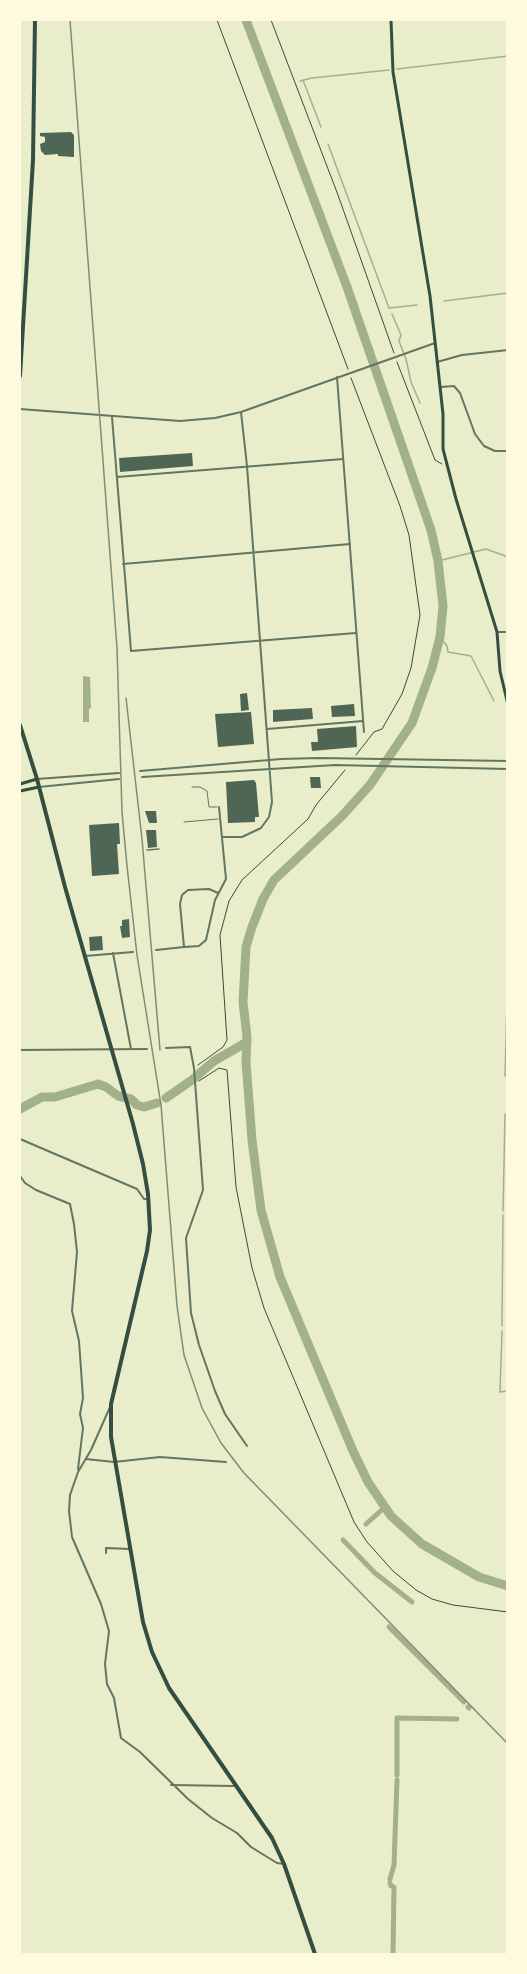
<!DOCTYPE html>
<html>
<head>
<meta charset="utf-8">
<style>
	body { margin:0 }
	#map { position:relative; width:527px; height:1974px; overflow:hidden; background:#e9edc9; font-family:"Open Sans",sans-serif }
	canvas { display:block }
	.frame { position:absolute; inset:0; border:21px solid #fefae0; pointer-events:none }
</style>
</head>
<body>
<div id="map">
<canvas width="527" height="1974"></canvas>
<div class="frame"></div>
</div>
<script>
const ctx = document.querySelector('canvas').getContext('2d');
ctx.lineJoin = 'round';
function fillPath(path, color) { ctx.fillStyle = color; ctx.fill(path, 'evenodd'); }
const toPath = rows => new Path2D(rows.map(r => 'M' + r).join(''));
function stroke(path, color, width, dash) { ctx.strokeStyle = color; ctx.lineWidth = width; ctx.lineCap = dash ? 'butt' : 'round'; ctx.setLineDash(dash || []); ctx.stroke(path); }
const water = toPath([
	[83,676,90,677,91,708,89,709,89,722,83,722]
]);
const stream = toPath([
	[397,69,508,56],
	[303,80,321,127],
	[300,81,312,78,389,70],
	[328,144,389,308,417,305],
	[444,301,508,293],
	[392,314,401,335,399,341,406,359,411,382,420,403],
	[438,561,486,549,508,557],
	[440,637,447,646,448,652,471,656,494,701],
	[507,961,508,911],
	[505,1076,507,1002],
	[503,1211,505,1114],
	[502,1326,503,1215],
	[502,1331,500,1392,508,1391]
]);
const canal = toPath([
	[366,1524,385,1507],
	[343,1540,375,1573,412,1602],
	[389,1627,464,1702],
	[468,1707,469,1708],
	[397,1775,397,1718,457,1719],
	[390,1879,394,1865,397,1780],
	[390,1883,391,1886,394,1887,393,1954]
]);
const river = toPath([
	[246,20,347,287,431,530,438,561,443,606,440,637,432,668,412,723,370,785,342,816,274,880,263,899,252,927,246,947,243,1002,247,1037,246,1062,252,1140,261,1210,280,1277,353,1451,368,1482,391,1516,422,1544,479,1577,508,1586],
	[166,1098,192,1080,214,1061,247,1042],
	[20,1109,42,1097,55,1097,98,1084,106,1087,118,1096,131,1099,137,1105,144,1107,157,1103]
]);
const building = toPath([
	[71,132,74,135,74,157,58,156,58,154,45,155,41,151,40,144,45,142,45,137,40,136,40,133],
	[192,453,193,466,120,472,119,458],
	[247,693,249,710,241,711,240,694],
	[354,704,355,716,332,717,331,706],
	[312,708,313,719,273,722,273,710],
	[251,712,254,744,218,747,215,714],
	[356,726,357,747,312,751,311,742,318,742,317,729],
	[310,777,320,777,321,788,311,788],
	[254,780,256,783,259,817,255,817,255,822,228,823,226,782],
	[145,811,156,811,157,823,149,823],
	[119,823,120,844,117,844,119,874,92,876,89,825],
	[146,830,156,830,157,847,148,848],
	[129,919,130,937,122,938,120,926,122,926,122,920],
	[102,936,103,950,90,951,89,937]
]);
const path = toPath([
	[217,20,348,369],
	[271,20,338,195,394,353],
	[397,362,435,460,442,464],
	[351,378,400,506,409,535,420,615,411,668,402,694,382,729,374,732,356,755],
	[198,1065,223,1047,227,1040,220,935,229,901,242,880,308,819,316,805,345,770],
	[199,1081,219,1068,227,1070,236,1187,252,1268,264,1308,354,1522,367,1542,393,1571,416,1590,432,1599,453,1605,508,1612]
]);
const service = toPath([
	[192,787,200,787,207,791,209,807,217,807],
	[184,822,218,819]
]);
const pedestrian = toPath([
	[147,850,159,849]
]);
const minor = toPath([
	[437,362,462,355,508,350],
	[441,387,454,386,460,393,475,434,484,446,495,451,508,451],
	[112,417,131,651,356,633],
	[117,477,343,459],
	[123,564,350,544],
	[498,632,508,632],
	[267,729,363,721],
	[156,950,184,947],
	[113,953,131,1049],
	[85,956,133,952],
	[166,1048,190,1047,194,1068,203,1190,186,1238,191,1313,199,1345,215,1391,225,1414,247,1446],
	[20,1050,147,1049],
	[20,1139,137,1189,144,1199,148,1199],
	[20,1176,25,1183,36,1190,70,1204,74,1224,77,1252,72,1311,79,1341,83,1398,80,1414,83,1428,78,1469],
	[110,1407,91,1450,78,1472,70,1495,69,1511,72,1537,101,1604,109,1631,105,1664,107,1684,114,1698,121,1738,140,1752,188,1799,212,1818,237,1833,251,1847,277,1863,284,1864],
	[86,1459,114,1462,160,1457,226,1462],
	[106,1553,106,1548,130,1549],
	[171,1785,234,1786]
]);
const tertiary = toPath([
	[337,377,364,732],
	[20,409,180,421,215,418,241,412,435,343],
	[140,771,281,759,319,758,508,761],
	[142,777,335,765,508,769],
	[37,779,119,773],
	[39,787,119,779],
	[223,837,242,837,261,828,269,817,272,802,247,466,241,412],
	[218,893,209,889,188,890,182,895,180,904,184,947,199,946,206,940,215,900,226,879,219,807]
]);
const secondary = toPath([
	[391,20,393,72,430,296,443,414,443,449,456,499,497,632,500,671,508,705],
	[20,784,37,779],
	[20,791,39,787]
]);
const trunk = toPath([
	[20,376,33,160,35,20],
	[20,725,37,779,65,887,133,1124,143,1164,148,1194,150,1230,147,1251,111,1404,111,1437,143,1622,152,1652,169,1688,272,1838,284,1864,315,1954]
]);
const rail = toPath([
	[70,20,117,648,122,812,127,866,137,955,161,1105,177,1306,184,1355,202,1408,221,1443,244,1473,508,1744],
	[126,698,142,839,160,1050]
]);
fillPath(water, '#a3b18a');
stroke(stream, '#a3b18a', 1.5);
stroke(canal, '#a3b18a', 5);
stroke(river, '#a3b18a', 9);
fillPath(building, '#4f6655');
stroke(path, '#344e41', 1);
stroke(service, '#617663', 1);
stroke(pedestrian, '#617663', 1.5);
stroke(minor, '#617663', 2);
stroke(tertiary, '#617663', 2);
stroke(secondary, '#344e41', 3);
stroke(trunk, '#344e41', 4);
stroke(rail, '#7c8e77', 1.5);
</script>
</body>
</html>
